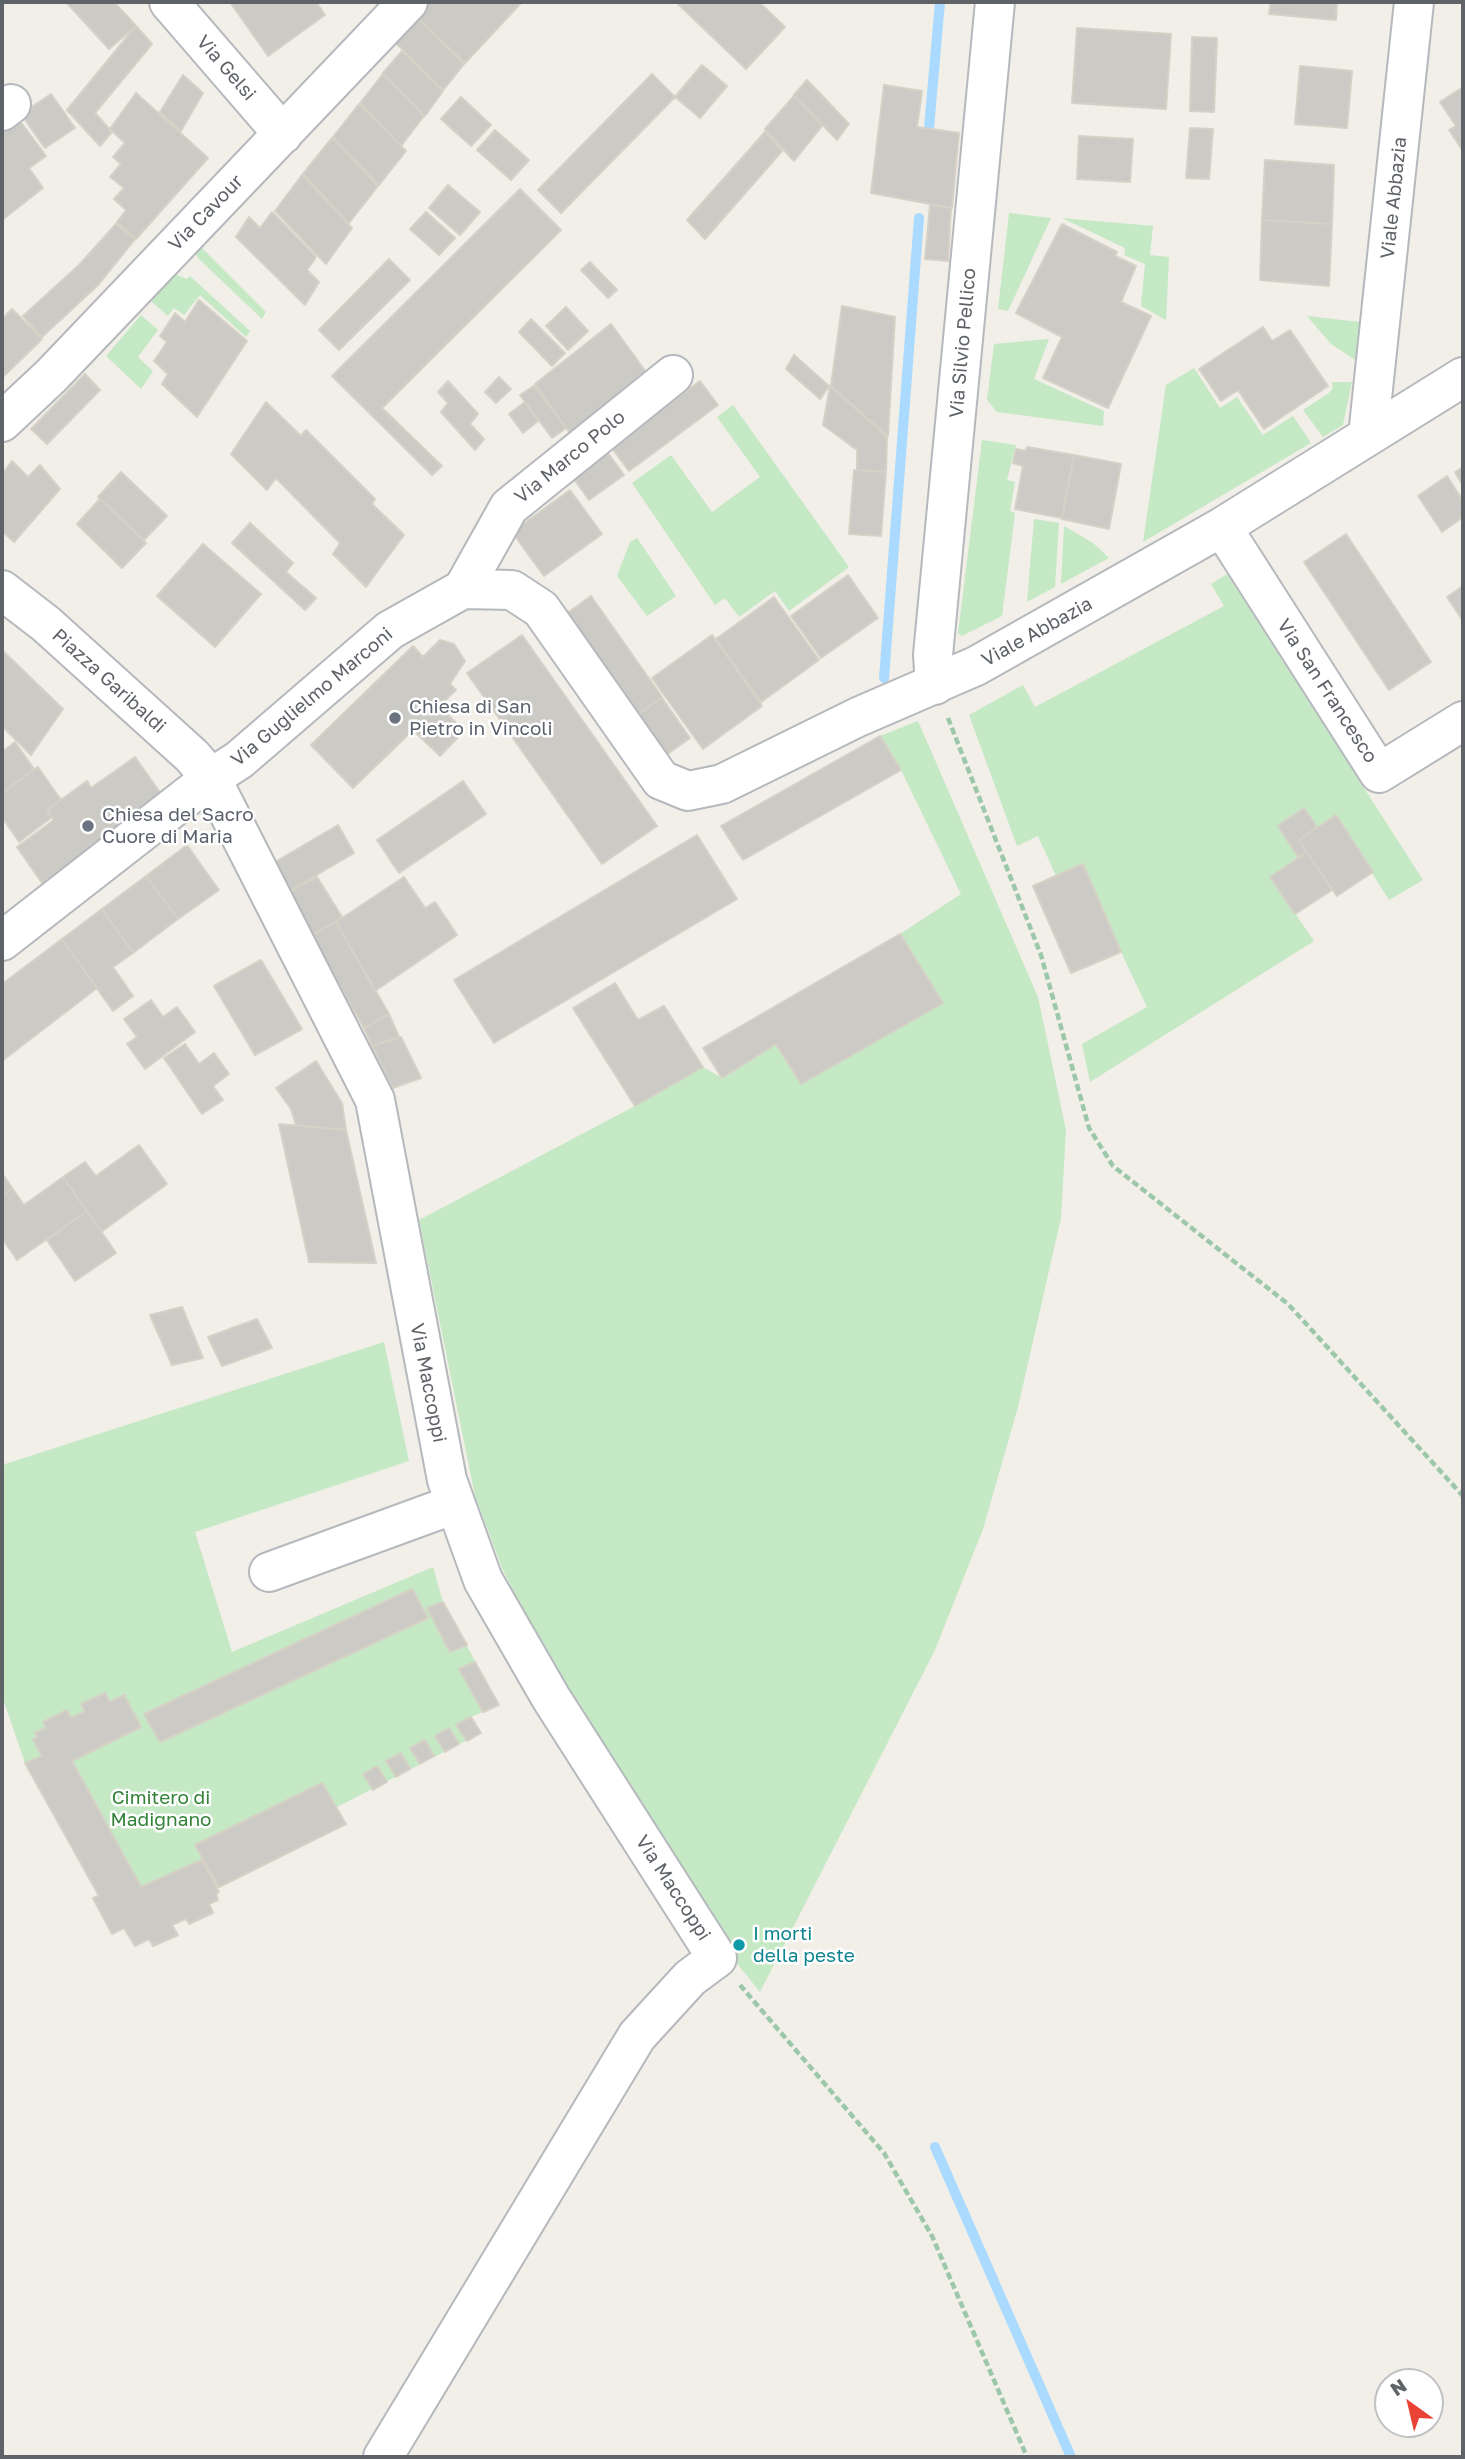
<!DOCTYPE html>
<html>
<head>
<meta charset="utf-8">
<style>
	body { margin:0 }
	#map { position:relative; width:1465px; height:2459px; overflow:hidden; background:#f1efe8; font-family:"Golos Text",sans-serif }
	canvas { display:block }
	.frame { position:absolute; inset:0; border:4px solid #5f6368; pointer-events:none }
	.north { position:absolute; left:1374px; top:2368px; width:70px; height:70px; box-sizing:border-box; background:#fff; border:2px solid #bfc1c3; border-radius:50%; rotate:326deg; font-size:19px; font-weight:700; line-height:28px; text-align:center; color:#5f6368 }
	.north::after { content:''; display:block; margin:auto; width:24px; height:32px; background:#ea4335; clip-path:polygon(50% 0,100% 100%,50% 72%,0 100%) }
</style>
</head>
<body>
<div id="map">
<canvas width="1465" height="2459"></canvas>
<div class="frame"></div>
<div class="north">N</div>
</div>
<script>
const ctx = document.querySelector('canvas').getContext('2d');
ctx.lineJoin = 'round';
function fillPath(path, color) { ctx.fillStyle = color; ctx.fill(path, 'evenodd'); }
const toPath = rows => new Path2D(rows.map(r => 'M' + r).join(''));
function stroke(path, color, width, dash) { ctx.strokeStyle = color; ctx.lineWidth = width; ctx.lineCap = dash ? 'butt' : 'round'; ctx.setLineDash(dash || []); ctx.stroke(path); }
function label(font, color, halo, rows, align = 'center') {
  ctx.font = font + ' "Golos Text",sans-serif'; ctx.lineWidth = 5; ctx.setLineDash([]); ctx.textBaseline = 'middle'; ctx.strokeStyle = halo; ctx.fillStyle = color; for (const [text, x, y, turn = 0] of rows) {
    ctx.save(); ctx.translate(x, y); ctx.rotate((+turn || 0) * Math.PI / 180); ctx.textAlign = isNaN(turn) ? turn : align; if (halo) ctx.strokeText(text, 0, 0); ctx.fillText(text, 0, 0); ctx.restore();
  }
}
const green = toPath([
	[1009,213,1051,218,1008,311,998,309],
	[1062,218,1153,226,1150,255,1169,257,1166,320,1141,306,1145,264,1124,255,1125,248],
	[199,245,266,312,262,319,199,259,194,252],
	[174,274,187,279,190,276,250,331,246,337,200,295,184,315,174,308,168,316,151,301],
	[141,315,158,330,138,357,153,371,141,389,106,356],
	[1307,316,1360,322,1355,360,1331,344],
	[1049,339,1034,379,1104,411,1103,426,997,412,987,400,994,344],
	[1194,368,1220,408,1237,397,1263,435,1293,416,1311,443,1143,542,1166,385],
	[1332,382,1352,382,1343,425,1323,437,1303,410,1329,393,1333,388],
	[733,405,849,567,789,611,775,591,739,617,725,598,715,605,632,483,671,455,712,512,760,477,717,417],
	[982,440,1016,445,1007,480,1015,482,1010,511,1015,513,1002,616,962,636,958,633],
	[1034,519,1059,523,1055,587,1027,602],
	[1064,526,1093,543,1109,558,1061,584],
	[637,538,676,596,647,616,617,576,630,542],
	[1227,574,1423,880,1389,900,1336,816,1317,827,1304,809,1278,826,1298,857,1270,877,1314,941,1090,1082,1082,1044,1147,1007,1121,952,1056,876,1038,836,1017,846,969,715,1023,685,1035,707,1224,606,1211,584],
	[918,721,1038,997,1066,1130,1061,1218,1018,1407,983,1529,935,1650,760,1992,726,1950,543,1651,502,1568,475,1496,419,1220,635,1106,703,1067,722,1078,776,1044,801,1084,943,1003,900,934,961,894,901,770,880,736],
	[384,1342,409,1461,195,1532,232,1652,433,1567,443,1602,499,1705,471,1717,481,1733,337,1807,346,1824,217,1888,218,1900,209,1905,213,1913,189,1924,186,1919,173,1925,178,1935,153,1946,149,1939,135,1946,124,1928,112,1934,93,1898,98,1895,25,1763,2,1696,2,1465]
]);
const stream = toPath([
	[929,128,940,2],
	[884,678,919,218],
	[935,2147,1071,2457]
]);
const building = toPath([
	[66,2,114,2,136,26,109,49,66,2],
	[230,2,316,2,325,15,268,56,230,2],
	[430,2,522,2,465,63,416,16,430,2],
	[676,2,759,2,785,27,746,69,676,2],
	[1271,2,1337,2,1336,20,1269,14,1271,2],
	[416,17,464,64,443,90,395,42,416,17],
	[136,26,152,44,95,113,112,132,100,146,67,110,136,26],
	[1077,28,1171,34,1166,109,1072,103,1077,28],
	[1192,37,1217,38,1214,112,1190,111,1192,37],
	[402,51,443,91,425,116,383,73,402,51],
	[702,65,727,86,700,118,675,97,702,65],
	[1300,66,1352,71,1347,128,1295,124,1300,66],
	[383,74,424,116,401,146,360,103,383,74],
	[652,74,675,97,561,213,538,190,652,74],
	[183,75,203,93,181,131,160,112,183,75],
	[807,80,849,124,837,140,794,95,807,80],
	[884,85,922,91,917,127,959,133,952,208,871,193,884,85],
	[1463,87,1463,151,1449,130,1456,126,1440,102,1463,87],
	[136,93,208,158,136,239,117,222,126,210,114,199,124,188,110,177,121,164,113,157,125,143,110,129,136,93],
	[51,94,75,128,45,148,21,114,51,94],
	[794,96,822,126,794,161,765,129,794,96],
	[461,97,491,125,471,146,441,119,461,97],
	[359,104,406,151,379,185,333,137,359,104],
	[17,117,46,156,29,168,43,188,2,220,2,129,17,117],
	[1190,128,1213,129,1209,179,1186,178,1190,128],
	[495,130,529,160,511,180,477,150,495,130],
	[765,132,782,151,705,239,687,220,765,132],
	[1079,136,1133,139,1130,182,1077,179,1079,136],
	[332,138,378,186,349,223,303,174,332,138],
	[1265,160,1334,165,1332,224,1262,220,1265,160],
	[302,175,352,228,326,264,275,211,302,175],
	[448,185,480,212,460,235,429,208,448,185],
	[520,189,561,230,382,408,442,466,432,475,332,376,520,189],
	[930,205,951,208,948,261,925,259,930,205],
	[272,212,316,257,307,270,319,282,305,305,236,237,249,217,260,228,272,212],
	[426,212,455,238,439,255,410,229,426,212],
	[1262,220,1332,224,1329,286,1260,280,1262,220],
	[116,224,135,239,98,285,42,337,23,316,79,265,116,224],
	[1062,224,1117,252,1115,256,1136,266,1121,302,1151,316,1108,408,1043,378,1062,337,1016,313,1062,224],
	[389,259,410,280,339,350,319,330,389,259],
	[590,262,617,290,608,298,581,270,590,262],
	[199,300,247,341,197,417,162,384,168,374,154,361,167,342,160,336,175,313,185,322,199,300],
	[842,306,895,317,888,436,831,386,842,306],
	[566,307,588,331,568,350,546,326,566,307],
	[12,309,42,339,2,378,2,319,12,309],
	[531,319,565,353,552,366,519,332,531,319],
	[611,324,646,372,570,433,535,384,611,324],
	[1263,327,1272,341,1290,330,1328,386,1264,429,1238,390,1221,401,1199,369,1263,327],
	[794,355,829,386,820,399,786,369,794,355],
	[85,374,100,390,47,444,31,429,85,374],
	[499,377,511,389,496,403,485,392,499,377],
	[448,381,478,414,470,424,484,439,475,450,441,412,448,403,438,392,448,381],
	[700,381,718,405,629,471,611,447,700,381],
	[534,386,566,428,552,438,520,395,534,386],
	[830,386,887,437,886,472,857,470,857,450,823,425,830,386],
	[266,402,301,436,306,430,375,499,372,504,404,535,366,587,333,554,340,543,276,478,267,490,231,454,266,402],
	[525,402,538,421,523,433,509,414,525,402],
	[1027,447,1074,455,1062,518,1015,509,1023,466,1013,463,1016,449,1026,451,1027,447],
	[608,453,624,475,589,500,574,479,608,453],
	[1074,455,1121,464,1109,529,1062,519,1074,455],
	[12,461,28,477,40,465,60,489,14,542,2,531,2,474,12,461],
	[1463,467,1463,486,1455,472,1463,467],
	[854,470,886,472,881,536,849,534,854,470],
	[121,472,167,516,144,540,98,497,121,472],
	[1447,476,1463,501,1463,517,1442,532,1418,496,1447,476],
	[570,490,602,534,544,576,512,532,570,490],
	[100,499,146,543,122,568,77,524,100,499],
	[250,523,293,563,286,572,316,598,305,610,232,543,250,523],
	[1346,534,1431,662,1389,690,1304,562,1346,534],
	[203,544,261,594,215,647,157,596,203,544],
	[848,575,878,618,821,658,791,616,848,575],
	[1463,586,1463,621,1447,597,1463,586],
	[591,596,662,697,637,715,566,614,591,596],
	[774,597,819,660,761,702,716,639,774,597],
	[522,635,657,826,602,864,467,673,522,635],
	[712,635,762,706,703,749,652,678,712,635],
	[440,640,454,644,465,661,450,684,456,690,439,706,464,731,440,756,413,730,353,788,311,745,413,646,423,657,440,640],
	[2,650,63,709,31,755,2,726,2,650],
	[662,698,690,738,666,755,637,715,662,698],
	[880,736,901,770,743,860,721,826,880,736],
	[15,742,34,769,2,793,2,752,15,742],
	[135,757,166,801,85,863,80,856,42,883,17,847,54,820,47,810,87,781,91,788,135,757],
	[38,767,61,800,47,810,52,817,19,842,2,817,2,793,38,767],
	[463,781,486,814,399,873,377,840,463,781],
	[1304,808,1317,827,1299,840,1307,852,1298,857,1278,826,1304,808],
	[1336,815,1373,872,1337,896,1299,840,1336,815],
	[338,825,354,853,286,893,270,865,338,825],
	[697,835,737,899,494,1043,454,980,697,835],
	[187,845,219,890,178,919,146,876,187,845],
	[1307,852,1332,890,1295,914,1270,877,1307,852],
	[1083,864,1121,952,1071,973,1033,886,1083,864],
	[146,876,178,919,133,953,102,909,146,876],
	[317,877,342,917,311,936,287,894,317,877],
	[404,877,425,908,435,902,457,935,375,991,336,922,404,877],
	[102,909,133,953,113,967,133,996,113,1011,62,939,102,909],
	[336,922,389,1014,364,1028,311,936,336,922],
	[900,934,943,1003,801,1084,776,1044,722,1078,703,1048,900,934],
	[62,939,97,988,2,1061,2,984,62,939],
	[261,960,302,1029,255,1055,214,986,261,960],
	[615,983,638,1020,664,1006,703,1067,635,1106,573,1008,615,983],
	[151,1000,163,1017,177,1007,195,1032,145,1069,127,1044,137,1037,124,1019,151,1000],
	[389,1014,399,1037,372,1046,364,1028,389,1014],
	[401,1037,421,1078,393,1088,372,1046,401,1037],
	[185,1044,199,1064,214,1053,229,1074,213,1086,223,1100,202,1114,164,1058,185,1044],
	[316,1061,342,1103,346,1130,296,1125,291,1109,276,1088,316,1061],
	[279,1124,346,1130,376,1263,309,1262,279,1124],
	[139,1145,167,1184,101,1232,63,1177,85,1162,96,1176,139,1145],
	[2,1173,12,1188,2,1196,2,1173],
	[63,1177,87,1211,17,1260,2,1238,2,1196,12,1188,24,1205,63,1177],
	[87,1211,116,1253,75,1281,47,1240,87,1211],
	[182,1307,203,1358,172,1365,150,1315,182,1307],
	[257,1319,272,1348,222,1366,208,1337,257,1319],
	[412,1589,428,1618,160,1742,144,1714,412,1589],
	[443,1602,467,1645,450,1652,427,1608,443,1602],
	[475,1662,499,1705,483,1712,459,1669,475,1662],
	[105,1693,110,1702,124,1695,141,1727,72,1761,141,1887,202,1860,219,1892,216,1894,218,1900,209,1904,213,1913,189,1924,186,1919,172,1925,178,1935,153,1946,149,1939,135,1946,124,1928,112,1934,93,1898,99,1896,25,1763,42,1756,33,1739,38,1737,35,1733,46,1728,43,1722,67,1710,71,1718,85,1711,81,1704,105,1693],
	[471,1717,481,1733,467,1741,456,1725,471,1717],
	[449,1728,459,1744,445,1752,435,1736,449,1728],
	[425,1740,434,1756,420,1764,410,1748,425,1740],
	[401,1753,410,1769,396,1777,386,1761,401,1753],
	[377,1766,387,1782,373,1790,363,1774,377,1766],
	[322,1783,346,1824,219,1887,195,1845,322,1783]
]);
const path = toPath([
	[948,718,1041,955,1089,1128,1113,1166,1288,1304,1463,1496],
	[740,1985,884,2153,932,2236,1027,2457]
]);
const minor = toPath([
	[169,2,283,134],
	[2,111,11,104],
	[2,422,51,376,408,2],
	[1368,436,1414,2],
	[1222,527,1379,773,1463,721],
	[463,589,509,507,673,375],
	[2,590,46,624,192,756,211,778,375,1100,447,1480,483,1580,551,1698,717,1958,690,1978,637,2036,383,2457],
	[935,685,933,655,995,2],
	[2,941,211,778,239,760,390,630,463,589,512,590,541,609,661,780,688,791,722,784,858,717,976,666,1222,527,1463,377],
	[269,1572,455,1504]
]);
const markers = [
	[395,718,7,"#6b7280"],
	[88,826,7,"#6b7280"],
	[739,1945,7,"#0f9aa8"]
];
const streetNames = [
	["Via Gelsi",226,68,49],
	["Viale Abbazia",1394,198,-84],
	["Via Cavour",206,213,-46],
	["Via Silvio Pellico",963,343,-85],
	["Via Marco Polo",570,457,-39],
	["Viale Abbazia",1037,632,-29],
	["Piazza Garibaldi",109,681,42],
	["Via San Francesco",1327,691,57],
	["Via Guglielmo Marconi",312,697,-40],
	["Via Maccoppi",428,1383,79],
	["Via Maccoppi",673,1888,57]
];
const worshipNames = [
	["Chiesa di San",409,707],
	["Pietro in Vincoli",409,729],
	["Chiesa del Sacro",102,815],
	["Cuore di Maria",102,837]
];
const parkNames = [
	["Cimitero di",161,1798],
	["Madignano",161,1820]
];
const cultureNames = [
	["I morti",753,1934],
	["della peste",753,1956]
];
fillPath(green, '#c5e8c5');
stroke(stream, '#aadaff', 10);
fillPath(building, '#cccac5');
stroke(building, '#d6d1c6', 2);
stroke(minor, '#b5b8bc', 42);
stroke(path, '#9cc7a9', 4.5, [7, 3.5]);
stroke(minor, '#fff', 38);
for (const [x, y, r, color] of markers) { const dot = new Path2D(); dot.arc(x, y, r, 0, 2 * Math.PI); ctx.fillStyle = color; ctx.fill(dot); stroke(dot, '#fff', 2.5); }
label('19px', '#5f6368', '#fff', streetNames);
label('19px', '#5b616d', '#fff', worshipNames, 'left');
label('19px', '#348238', '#fff', parkNames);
label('19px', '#0d838f', '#fff', cultureNames, 'left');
</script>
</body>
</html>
